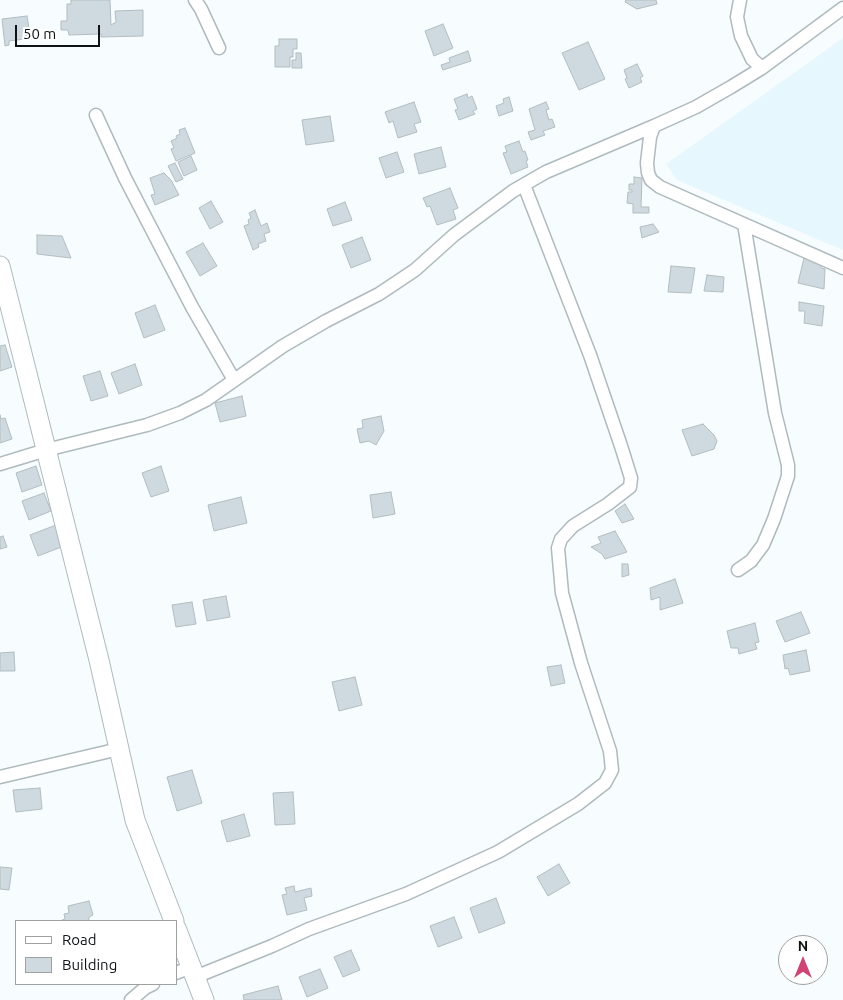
<!DOCTYPE html>
<html>
<head>
<meta charset="utf-8">
<style>
	body { margin:0 }
	#map { position:relative; width:843px; height:1000px; overflow:hidden; background:#f7fcfe; font-family:Ubuntu,sans-serif }
	canvas { display:block }
	.legend { position:absolute; left:15px; top:920px; width:162px; height:65px; box-sizing:border-box; background:#fff; border:1px solid #9fa1a1; margin:0; padding:6px 9px; list-style:none; font-size:15px; color:#0f1315 }
	.legend li { display:flex; align-items:center; gap:10px; height:25px }
	.legend b { width:25px; border:1px solid #9fa1a1 }
	.north { position:absolute; left:778px; top:935px; width:50px; height:50px; box-sizing:border-box; background:#fff; border:1px solid #9fa1a1; border-radius:50%; rotate:0deg; font-size:14px; font-weight:700; line-height:20px; text-align:center; color:#0f1315 }
	.north::after { content:''; display:block; margin:auto; width:18px; height:22px; background:#d04374; clip-path:polygon(50% 0,100% 100%,50% 72%,0 100%) }
	.scale { position:absolute; left:15px; top:25px; width:85px; height:22px; box-sizing:border-box; border:2px solid #0f1315; border-top:0; padding-left:6px; font-size:15px; line-height:18px; white-space:nowrap; color:#0f1315; -webkit-text-stroke:4px #fff; paint-order:stroke }
</style>
</head>
<body>
<div id="map">
<canvas width="843" height="1000"></canvas>
<ul class="legend">
<li><b style="height:6px;background:#fff"></b>Road</li>
<li><b style="height:14px;background:#cedadf"></b>Building</li>
</ul>
<div class="north">N</div>
<div class="scale">50 m</div>
</div>
<script>
const ctx = document.querySelector('canvas').getContext('2d');
ctx.lineJoin = 'round';
function fillPath(path, color) { ctx.fillStyle = color; ctx.fill(path, 'evenodd'); }
const toPath = rows => new Path2D(rows.map(r => 'M' + r).join(''));
function stroke(path, color, width, dash) { ctx.strokeStyle = color; ctx.lineWidth = width; ctx.lineCap = dash ? 'butt' : 'round'; ctx.setLineDash(dash || []); ctx.stroke(path); }
const built = toPath([
	[843,38,843,250,677,180,666,164]
]);
const building = toPath([
	[71,0,110,0,111,25,116,22,115,11,143,10,143,36,101,37,101,34,69,35,68,30,61,30,61,21,67,21,67,4,71,4,71,0],
	[626,0,656,0,657,4,637,9,625,2,626,0],
	[27,16,30,35,25,36,25,39,9,41,9,45,5,46,2,19,27,16],
	[443,24,453,48,434,56,425,31,443,24],
	[279,39,297,39,297,49,293,49,293,57,290,57,290,67,275,67,275,46,279,46,279,39],
	[588,42,605,79,579,90,562,53,588,42],
	[468,51,471,61,443,70,441,65,450,62,449,58,468,51],
	[296,53,301,53,302,68,292,68,292,60,296,60,296,53],
	[637,64,643,76,640,78,642,82,629,88,625,79,627,78,624,70,637,64],
	[467,94,468,98,472,96,477,109,473,111,475,114,459,120,455,110,458,109,454,99,467,94],
	[509,97,513,111,499,116,496,106,504,103,503,99,509,97],
	[414,102,421,122,414,124,417,132,398,138,393,121,389,123,385,112,414,102],
	[546,102,549,109,546,110,549,120,552,119,555,127,543,131,545,135,531,140,528,132,535,130,529,109,546,102],
	[330,116,334,141,306,145,302,120,330,116],
	[185,128,195,153,176,161,171,149,174,148,171,141,177,138,176,136,180,134,179,130,185,128],
	[519,141,523,152,525,151,528,160,526,161,528,167,511,174,503,153,507,152,505,146,519,141],
	[441,147,446,167,419,174,414,154,441,147],
	[397,152,404,172,386,178,379,158,397,152],
	[191,156,197,170,184,176,178,162,191,156],
	[175,163,183,179,176,182,168,166,175,163],
	[164,173,171,180,179,195,155,205,151,195,155,194,150,178,164,173],
	[634,177,642,178,641,207,649,207,649,213,633,213,633,204,627,203,628,192,632,192,632,190,629,190,629,184,634,184,634,177],
	[450,188,458,208,453,210,456,219,437,225,430,206,427,207,423,198,450,188],
	[211,201,223,222,210,229,199,208,211,201],
	[345,202,352,220,333,226,327,209,345,202],
	[255,210,261,226,267,223,270,232,264,234,266,241,258,244,259,247,253,250,244,226,249,224,248,220,251,218,249,213,255,210],
	[653,224,659,232,642,238,640,227,653,224],
	[37,235,62,236,71,258,37,254,37,235],
	[362,237,371,260,351,268,342,245,362,237],
	[203,243,217,266,200,276,186,252,203,243],
	[804,258,821,258,821,268,825,269,824,289,798,283,804,258],
	[671,266,695,268,691,293,668,292,671,266],
	[707,275,724,277,723,292,704,291,707,275],
	[799,302,824,306,822,326,804,323,805,311,799,311,799,302],
	[155,305,165,330,144,338,135,313,155,305],
	[5,345,12,367,0,371,0,346,5,345],
	[135,364,142,385,119,394,111,373,135,364],
	[100,371,108,396,91,401,83,376,100,371],
	[242,396,246,416,220,422,215,403,242,396],
	[0,415,1,419,5,418,12,439,0,443,0,415],
	[381,416,384,431,376,445,369,441,360,443,357,429,363,428,362,420,381,416],
	[703,424,714,435,717,441,714,449,692,456,682,430,703,424],
	[36,466,42,485,22,492,16,473,36,466],
	[161,466,169,491,151,497,142,473,161,466],
	[391,492,395,514,373,518,370,495,391,492],
	[44,493,51,511,29,520,22,501,44,493],
	[241,497,247,523,214,531,208,505,241,497],
	[625,504,634,519,622,523,615,511,625,504],
	[56,525,64,546,38,556,30,535,56,525],
	[615,531,627,552,605,559,602,554,591,547,601,543,598,537,615,531],
	[3,536,7,547,0,549,0,537,3,536],
	[622,564,628,564,629,575,622,577,622,564],
	[675,579,683,603,660,610,660,597,651,600,650,588,675,579],
	[226,596,230,617,207,621,203,600,226,596],
	[192,602,196,624,176,627,172,605,192,602],
	[801,612,810,633,785,642,776,621,801,612],
	[755,623,759,642,755,643,757,649,739,654,738,648,731,648,727,631,755,623],
	[806,650,810,671,790,675,788,668,785,669,783,655,806,650],
	[14,652,15,671,0,671,0,653,14,652],
	[561,665,565,683,551,686,547,667,561,665],
	[355,677,362,705,339,711,332,682,355,677],
	[192,770,202,803,177,811,167,777,192,770],
	[40,788,42,809,16,812,13,790,40,788],
	[293,792,295,824,275,825,273,793,293,792],
	[244,814,250,836,227,842,221,821,244,814],
	[559,864,570,883,548,896,537,877,559,864],
	[0,867,12,868,9,890,0,889,0,867],
	[294,886,295,892,311,888,312,896,304,898,307,910,287,915,282,895,287,894,285,888,294,886],
	[496,898,505,923,479,933,470,908,496,898],
	[89,901,93,915,89,917,89,921,62,921,62,920,65,919,64,914,69,913,68,906,89,901],
	[454,917,462,938,438,947,430,926,454,917],
	[351,950,360,970,343,977,334,957,351,950],
	[320,969,328,988,307,997,299,977,320,969],
	[278,986,282,1000,244,1000,243,995,278,986]
]);
const street = toPath([
	[195,0,201,9,219,48],
	[740,0,737,17,741,36,752,59,762,68],
	[96,115,125,178,192,307,234,380],
	[654,126,650,137,647,163,648,173,651,180,660,187,843,268],
	[0,464,46,450,147,425,180,413,206,400,283,346,326,321,379,294,415,270,454,235,513,191,546,172,654,126,696,107,731,87,762,68,843,8],
	[738,570,751,561,763,545,774,519,788,476,788,465,775,413,744,224],
	[0,777,119,749],
	[176,973,191,967],
	[195,977,272,946,309,929,406,894,498,852,578,804,605,783,612,770,610,751,581,663,562,593,558,548,561,539,573,526,608,504,630,487,631,478,621,446,590,355,524,185],
	[131,1000,145,988,153,984]
]);
const secondary = toPath([
	[0,266,99,660,135,820,174,921],
	[176,928,204,1000]
]);
fillPath(built, '#e6f7fe');
fillPath(building, '#cedadf');
stroke(building, '#b2bdc2', 1);
stroke(street, '#aebabe', 15);
stroke(secondary, '#aebabe', 21);
stroke(street, '#fff', 12);
stroke(secondary, '#fff', 19);
</script>
</body>
</html>
